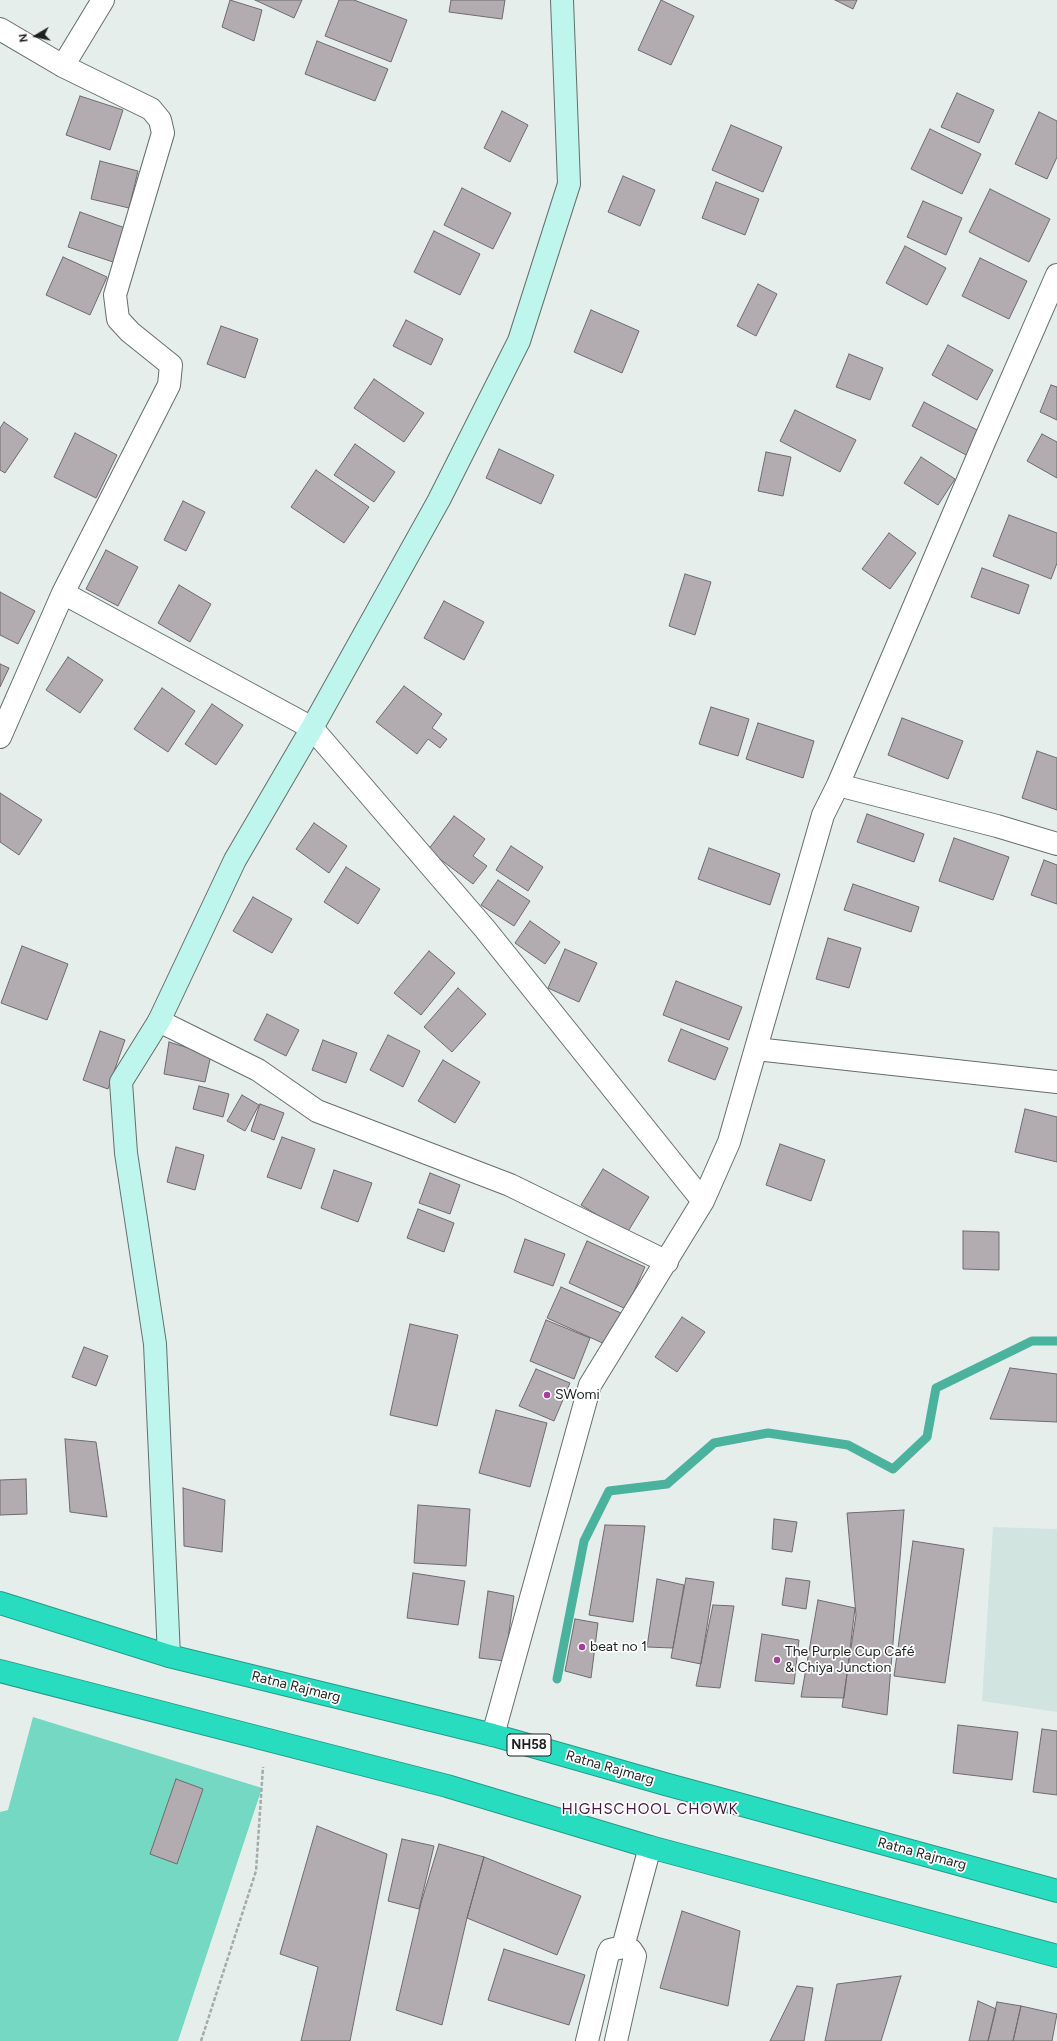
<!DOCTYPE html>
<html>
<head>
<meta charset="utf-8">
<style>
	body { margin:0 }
	#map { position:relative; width:1057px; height:2041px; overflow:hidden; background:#e6eeec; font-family:Figtree,sans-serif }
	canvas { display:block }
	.north { position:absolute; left:16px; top:16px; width:40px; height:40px; -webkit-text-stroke:3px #fff; paint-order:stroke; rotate:261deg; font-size:11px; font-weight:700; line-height:16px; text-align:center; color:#1d201f }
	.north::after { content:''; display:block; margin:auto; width:14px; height:18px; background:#1d201f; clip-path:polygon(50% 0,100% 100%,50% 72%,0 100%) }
</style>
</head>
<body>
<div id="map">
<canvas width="1057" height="2041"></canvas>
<div class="north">N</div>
</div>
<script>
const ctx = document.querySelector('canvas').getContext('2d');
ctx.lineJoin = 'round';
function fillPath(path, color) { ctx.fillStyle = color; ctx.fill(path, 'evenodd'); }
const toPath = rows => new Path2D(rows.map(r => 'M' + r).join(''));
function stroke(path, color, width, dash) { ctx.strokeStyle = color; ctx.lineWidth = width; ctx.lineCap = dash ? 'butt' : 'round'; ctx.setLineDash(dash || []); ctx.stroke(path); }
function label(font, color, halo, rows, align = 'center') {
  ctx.font = font + ' Figtree,sans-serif'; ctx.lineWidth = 3.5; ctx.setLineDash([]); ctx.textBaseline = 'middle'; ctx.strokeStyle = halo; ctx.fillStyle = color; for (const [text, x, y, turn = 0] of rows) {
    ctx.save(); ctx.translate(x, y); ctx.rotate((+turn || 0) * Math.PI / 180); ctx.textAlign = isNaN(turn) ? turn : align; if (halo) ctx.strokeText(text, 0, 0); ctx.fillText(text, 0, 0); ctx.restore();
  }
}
const built = toPath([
	[993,1527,1057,1529,1057,1712,982,1701]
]);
const green = toPath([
	[33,1717,262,1788,178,2041,0,2041,0,1812,8,1810]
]);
const stream = toPath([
	[557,1679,584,1541,609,1491,667,1484,714,1443,768,1433,848,1445,893,1469,927,1437,936,1388,1032,1341,1057,1341]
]);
const building = toPath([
	[230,0,262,10,254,41,222,27,230,0],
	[255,0,302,0,294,18,255,0],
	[339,0,354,0,407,20,391,62,325,36,339,0],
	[451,0,505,0,502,19,449,12,451,0],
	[661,0,694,16,671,65,638,50,661,0],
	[835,0,857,0,853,9,835,0],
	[317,41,388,69,375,101,305,74,317,41],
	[957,93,994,110,979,143,941,127,957,93],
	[80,96,123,110,110,150,66,135,80,96],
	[502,111,528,125,510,162,484,148,502,111],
	[1039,112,1057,121,1057,157,1047,179,1015,164,1039,112],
	[731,125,782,147,763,192,712,170,731,125],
	[930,129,981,154,962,194,911,169,930,129],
	[100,161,138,171,129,208,91,199,100,161],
	[623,176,655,190,640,226,608,212,623,176],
	[716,182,759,199,745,235,702,218,716,182],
	[462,188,511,213,493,249,444,225,462,188],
	[990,189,1050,219,1029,262,969,232,990,189],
	[923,201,962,218,946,255,907,237,923,201],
	[80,212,128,229,116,263,68,247,80,212],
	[434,231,480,254,460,295,414,272,434,231],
	[905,246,946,268,927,305,886,283,905,246],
	[63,257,107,277,90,315,46,295,63,257],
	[980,258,1027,281,1009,319,962,296,980,258],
	[758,284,777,294,756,336,737,326,758,284],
	[591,310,639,331,622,373,574,352,591,310],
	[406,320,443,339,431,365,393,346,406,320],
	[221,326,258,339,245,378,207,364,221,326],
	[948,345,993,370,977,400,932,375,948,345],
	[849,354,883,368,870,400,836,387,849,354],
	[374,379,424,413,404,442,354,408,374,379],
	[1051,385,1057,387,1057,420,1040,412,1051,385],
	[924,402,981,432,968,456,912,426,924,402],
	[795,410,856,440,840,472,780,441,795,410],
	[4,422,28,439,5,473,0,470,0,428,4,422],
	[75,433,117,455,96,498,54,477,75,433],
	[1042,434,1057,442,1057,478,1027,461,1042,434],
	[355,444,395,472,374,502,334,475,355,444],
	[499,449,554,475,541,504,486,478,499,449],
	[766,452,791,457,783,496,758,491,766,452],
	[921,457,955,479,938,505,904,483,921,457],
	[316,470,369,507,344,543,291,507,316,470],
	[183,501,205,512,186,551,164,540,183,501],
	[1009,515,1057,533,1057,563,1051,579,993,556,1009,515],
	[889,533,916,553,890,589,862,569,889,533],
	[106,550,138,567,118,606,86,589,106,550],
	[982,568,1029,585,1019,614,971,597,982,568],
	[685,574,711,582,695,635,669,626,685,574],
	[179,585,211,604,190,642,158,623,179,585],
	[0,592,35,611,18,644,0,635,0,592],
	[444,601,484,622,464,660,424,638,444,601],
	[68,657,103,680,80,713,46,690,68,657],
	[0,664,9,668,0,687,0,664],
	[404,686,442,714,432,728,447,739,440,748,428,739,417,754,376,722,404,686],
	[162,688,195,711,168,752,134,729,162,688],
	[212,704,243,725,216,765,185,744,212,704],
	[711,707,749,719,738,756,699,744,711,707],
	[902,718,963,741,948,779,888,755,902,718],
	[758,723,814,741,803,778,746,759,758,723],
	[1037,751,1057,758,1057,810,1022,798,1037,751],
	[0,793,42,820,19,855,0,842,0,793],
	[867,814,924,834,914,862,857,842,867,814],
	[454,816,485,839,473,856,487,866,473,884,428,850,454,816],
	[314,823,347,846,329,873,296,849,314,823],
	[954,838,1009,857,993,900,939,881,954,838],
	[511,846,543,867,528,891,496,870,511,846],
	[709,848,780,874,770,905,698,879,709,848],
	[1044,860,1057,865,1057,904,1031,895,1044,860],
	[346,867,380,889,358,924,324,902,346,867],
	[498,880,530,901,514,926,481,905,498,880],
	[853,884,919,907,911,932,844,910,853,884],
	[253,897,292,919,272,953,233,931,253,897],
	[530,921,560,942,545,964,515,943,530,921],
	[828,938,861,948,849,988,816,979,828,938],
	[22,946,68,964,47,1020,1,1003,22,946],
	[565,949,597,963,579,1002,548,988,565,949],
	[429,951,455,973,421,1015,394,993,429,951],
	[676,981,742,1007,729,1040,663,1015,676,981],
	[458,988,486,1014,452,1052,424,1027,458,988],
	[267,1014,299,1030,286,1056,254,1040,267,1014],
	[681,1029,728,1048,715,1080,668,1061,681,1029],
	[100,1031,125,1040,108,1089,83,1080,100,1031],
	[388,1035,420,1051,403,1087,370,1070,388,1035],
	[323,1040,357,1053,346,1083,312,1070,323,1040],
	[169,1042,211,1055,205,1082,164,1074,169,1042],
	[443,1060,480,1082,455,1123,418,1101,443,1060],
	[199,1086,229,1094,223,1117,193,1109,199,1086],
	[242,1095,259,1105,245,1131,227,1121,242,1095],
	[260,1104,284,1113,274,1140,251,1131,260,1104],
	[1025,1109,1057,1117,1057,1162,1015,1152,1025,1109],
	[282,1137,315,1149,301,1189,267,1177,282,1137],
	[780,1144,825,1160,811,1201,766,1185,780,1144],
	[176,1147,204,1155,195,1190,167,1182,176,1147],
	[603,1169,649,1197,627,1233,581,1205,603,1169],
	[334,1170,372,1183,358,1222,321,1208,334,1170],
	[430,1173,460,1185,450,1214,419,1203,430,1173],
	[418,1209,454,1223,444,1252,407,1238,418,1209],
	[963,1231,999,1232,999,1270,963,1269,963,1231],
	[525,1239,565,1254,553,1286,514,1272,525,1239],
	[587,1241,645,1267,626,1309,569,1283,587,1241],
	[561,1287,621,1313,607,1345,547,1318,561,1287],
	[682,1317,705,1332,677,1372,655,1357,682,1317],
	[546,1320,590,1338,574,1379,530,1361,546,1320],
	[410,1324,458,1335,437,1426,390,1415,410,1324],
	[84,1347,108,1356,96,1386,72,1377,84,1347],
	[1010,1368,1057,1374,1057,1422,990,1419,1010,1368],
	[536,1369,570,1383,554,1421,519,1406,536,1369],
	[496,1410,547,1423,530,1487,479,1473,496,1410],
	[65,1439,96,1442,107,1517,70,1512,65,1439],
	[26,1479,27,1514,0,1515,0,1480,26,1479],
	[183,1488,225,1500,222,1552,184,1546,183,1488],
	[418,1505,470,1509,466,1566,414,1563,418,1505],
	[904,1510,887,1715,842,1707,856,1615,847,1513,904,1510],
	[774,1519,797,1522,792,1552,772,1549,774,1519],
	[605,1525,645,1526,633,1622,589,1615,605,1525],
	[913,1541,964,1549,945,1683,894,1676,913,1541],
	[413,1573,465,1581,458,1625,407,1618,413,1573],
	[686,1578,714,1582,701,1664,671,1658,686,1578],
	[786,1578,810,1581,806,1609,782,1605,786,1578],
	[657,1579,684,1585,673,1648,647,1647,657,1579],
	[488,1591,514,1596,505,1661,479,1658,488,1591],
	[818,1600,855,1608,844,1698,801,1697,818,1600],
	[713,1605,734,1606,720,1688,696,1686,713,1605],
	[575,1619,598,1623,591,1678,565,1671,575,1619],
	[762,1634,799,1640,794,1684,755,1681,762,1634],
	[958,1725,1018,1732,1012,1780,953,1773,958,1725],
	[1042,1729,1057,1731,1057,1795,1033,1792,1042,1729],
	[176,1779,203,1789,177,1864,150,1854,176,1779],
	[317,1826,387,1854,350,2041,301,2041,318,1967,280,1954,317,1826],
	[402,1839,434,1846,419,1909,388,1901,402,1839],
	[439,1844,484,1857,467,1918,442,2025,396,2010,421,1903,439,1844],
	[484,1857,581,1896,557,1955,467,1918,484,1857],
	[682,1911,740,1931,728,2006,660,1988,682,1911],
	[504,1949,585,1975,569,2025,488,2000,504,1949],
	[901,1976,881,2041,825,2041,837,1984,901,1976],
	[797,1986,813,1988,804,2041,770,2041,797,1986],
	[978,2001,996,2009,988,2041,969,2041,978,2001],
	[997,2002,1021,2006,1013,2041,988,2041,997,2002],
	[1021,2006,1057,2014,1052,2041,1013,2041,1021,2006]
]);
const path = toPath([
	[201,2041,256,1871,263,1767]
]);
const street = toPath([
	[0,29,63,66],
	[63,593,312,728,485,929,703,1201],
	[0,737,63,593,169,385,171,365,130,332,118,319,115,295,163,133,160,120,151,109,63,66,103,0],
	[838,785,997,826,1057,844],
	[159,1021,258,1070,317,1111,510,1185,667,1262],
	[756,1049,1057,1082],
	[493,1735,590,1385,703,1201,729,1142,823,815,838,785,985,440,1057,275],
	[623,1947,650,1847],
	[587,2041,608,1954,610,1950,623,1947,631,1950,635,1956,616,2041]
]);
const secondary = toPath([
	[169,1656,155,1344,126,1153,121,1082,159,1021,235,860,312,728,439,500,519,341,569,184,562,0]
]);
const highway = toPath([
	[0,1603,169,1656,493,1735,665,1784,1057,1891],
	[0,1671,447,1786,650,1847,1057,1956]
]);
const markers = [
	[547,1395,4,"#a93d9c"],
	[582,1647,4,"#a93d9c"],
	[777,1660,4,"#a93d9c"]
];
const shields = [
	[529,1745,44]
];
const shieldNames = [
	["NH58",529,1745]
];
const poiNames = [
	["SWomi",555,1395],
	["beat no 1",590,1647],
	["The Purple Cup Café",785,1652],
	["& Chiya Junction",785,1668]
];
const streetNames = [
	["Ratna Rajmarg",296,1687,14],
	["Ratna Rajmarg",610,1768,16],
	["Ratna Rajmarg",922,1854,15]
];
const neighbourhoodNames = [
	["HIGHSCHOOL CHOWK",650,1810]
];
fillPath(built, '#d2e4df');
fillPath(green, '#74d8c3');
stroke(stream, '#4ab29d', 9);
fillPath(building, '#b2acb0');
stroke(building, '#6f6a6e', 1);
stroke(street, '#666e6c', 24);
stroke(secondary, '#666e6c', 24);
stroke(highway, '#249b87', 24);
stroke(path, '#a4aba9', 2.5, [4, 2]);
stroke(street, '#fff', 22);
stroke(secondary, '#bef5ec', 22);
stroke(highway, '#28ddbf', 22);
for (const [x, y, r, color] of markers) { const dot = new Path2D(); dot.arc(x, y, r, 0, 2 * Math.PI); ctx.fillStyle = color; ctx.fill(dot); stroke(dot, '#fff', 1.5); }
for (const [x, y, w] of shields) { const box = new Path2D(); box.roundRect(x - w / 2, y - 11, w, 22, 3); ctx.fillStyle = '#fff'; ctx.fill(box); stroke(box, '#1d201f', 1); }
label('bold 13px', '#1d201f', null, shieldNames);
label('14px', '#1d201f', '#fff', poiNames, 'left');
label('14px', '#1d201f', '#fff', streetNames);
ctx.letterSpacing = '1px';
label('15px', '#471341', '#fff', neighbourhoodNames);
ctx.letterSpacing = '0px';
</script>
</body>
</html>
